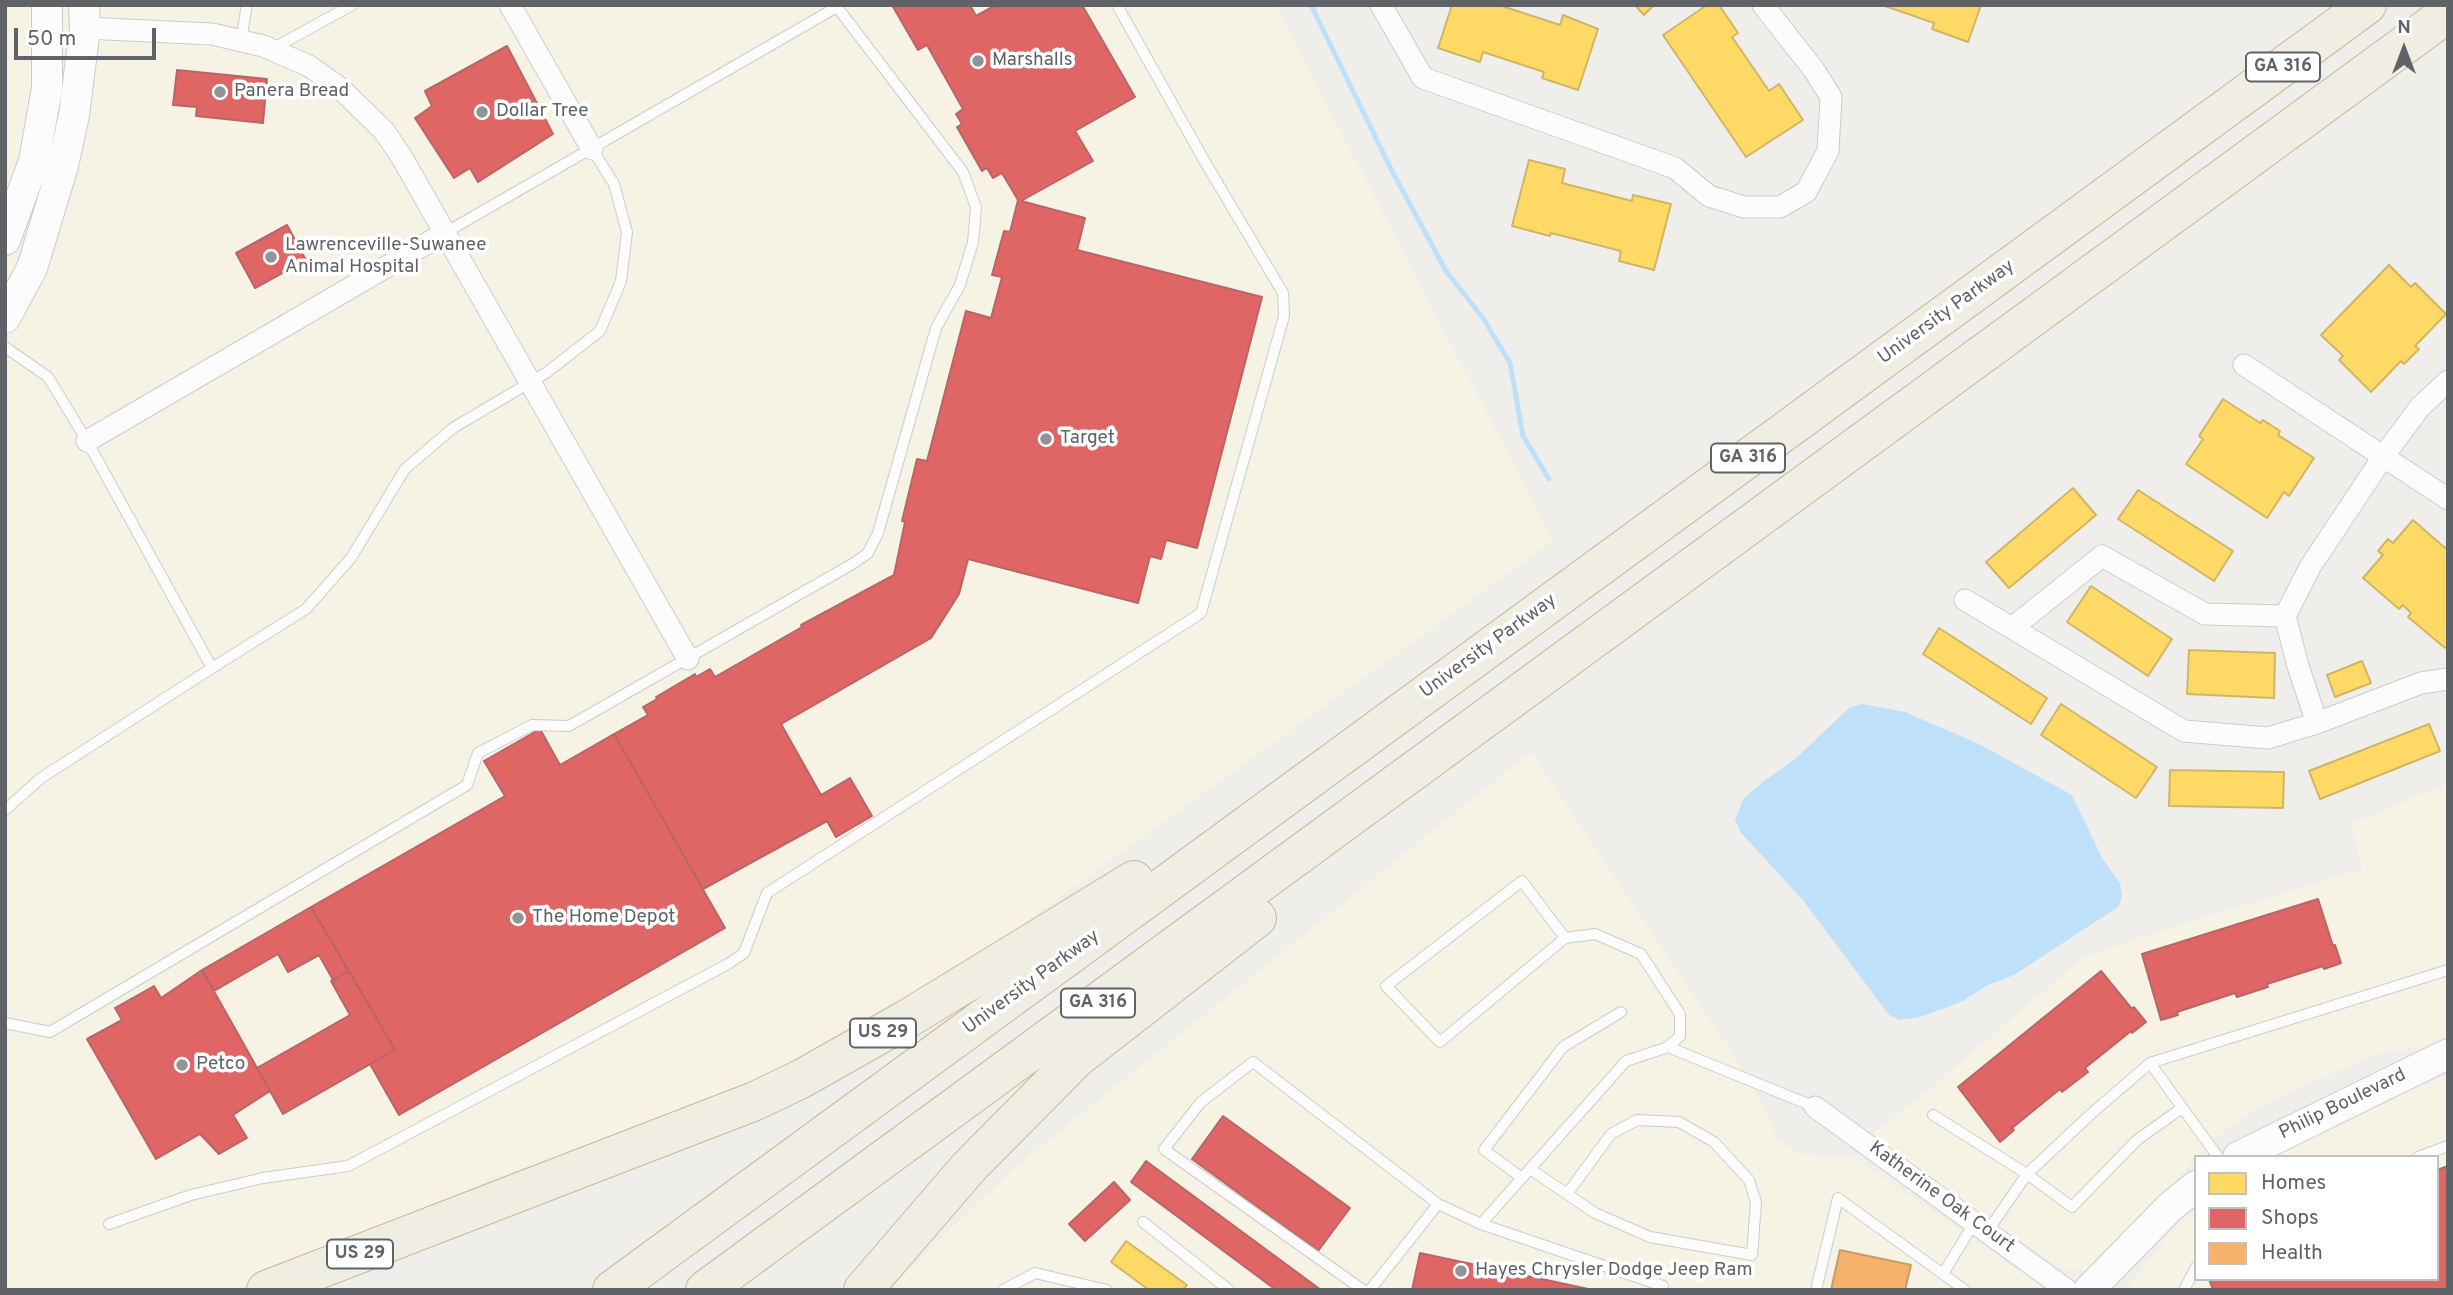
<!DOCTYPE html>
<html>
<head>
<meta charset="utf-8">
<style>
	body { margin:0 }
	#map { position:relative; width:2453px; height:1295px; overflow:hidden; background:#efeeea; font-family:Overpass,sans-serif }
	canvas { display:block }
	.frame { position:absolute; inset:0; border:7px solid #5f6368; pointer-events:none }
	.legend { position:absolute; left:2194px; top:1155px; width:245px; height:126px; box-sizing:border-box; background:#fff; border:2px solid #bfc1c3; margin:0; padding:9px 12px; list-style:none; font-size:21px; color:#5f6368 }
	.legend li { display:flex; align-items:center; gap:14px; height:35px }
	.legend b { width:35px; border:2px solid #bfc1c3 }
	.north { position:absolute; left:2369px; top:14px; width:70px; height:70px; -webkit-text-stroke:5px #fff; paint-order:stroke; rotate:0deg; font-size:19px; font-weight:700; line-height:28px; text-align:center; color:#5f6368 }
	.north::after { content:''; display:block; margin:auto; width:24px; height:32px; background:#5f6368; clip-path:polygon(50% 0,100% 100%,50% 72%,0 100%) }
	.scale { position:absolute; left:14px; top:28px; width:142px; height:32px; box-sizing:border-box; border:4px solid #5f6368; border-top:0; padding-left:9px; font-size:21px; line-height:24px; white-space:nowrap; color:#5f6368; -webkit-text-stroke:5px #fff; paint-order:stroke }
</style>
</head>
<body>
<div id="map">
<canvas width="2453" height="1295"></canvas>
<div class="frame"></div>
<ul class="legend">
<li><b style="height:19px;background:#ffd966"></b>Homes</li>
<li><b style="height:19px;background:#e06666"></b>Shops</li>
<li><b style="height:19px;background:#f6b26b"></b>Health</li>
</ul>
<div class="north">N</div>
<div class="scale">50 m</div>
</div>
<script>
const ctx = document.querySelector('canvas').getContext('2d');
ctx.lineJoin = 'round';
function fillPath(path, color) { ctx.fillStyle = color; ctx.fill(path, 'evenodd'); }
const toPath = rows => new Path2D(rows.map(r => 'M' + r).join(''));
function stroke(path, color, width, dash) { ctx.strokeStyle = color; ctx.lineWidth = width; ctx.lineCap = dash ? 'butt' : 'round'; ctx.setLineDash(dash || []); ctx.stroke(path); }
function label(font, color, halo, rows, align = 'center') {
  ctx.font = font + ' Overpass,sans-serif'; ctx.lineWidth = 7; ctx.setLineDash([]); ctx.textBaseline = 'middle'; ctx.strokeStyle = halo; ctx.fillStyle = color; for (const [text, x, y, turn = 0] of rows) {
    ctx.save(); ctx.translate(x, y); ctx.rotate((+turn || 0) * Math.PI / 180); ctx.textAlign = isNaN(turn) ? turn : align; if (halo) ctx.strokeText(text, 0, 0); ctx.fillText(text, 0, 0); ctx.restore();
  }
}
const commercial = toPath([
	[5,5,1275,5,1553,541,1014,930,728,1104,491,1178,275,1290,5,1290],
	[1531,752,1731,1051,1765,1110,1777,1140,1799,1154,1822,1156,1851,1155,2047,1290,888,1290,1017,1166],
	[2448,783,2448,1039,2431,1046,2387,1052,2357,1062,2270,1102,2230,1126,2196,1157,2125,1239,2089,1271,2062,1269,1870,1136,1931,1088,2082,959,2134,939,2362,869,2352,824],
	[2448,1075,2448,1290,2126,1290,2167,1237,2196,1209,2196,1279,2437,1279,2437,1157,2267,1157,2302,1133]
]);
const water = toPath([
	[1862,704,1905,712,1979,744,2072,795,2102,858,2120,883,2122,898,2118,907,2014,975,1986,986,1963,1001,1920,1017,1899,1020,1889,1015,1802,899,1741,833,1735,820,1744,798,1764,781,1794,760,1849,708]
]);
const homes = toPath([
	[1452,5,1499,5,1560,25,1563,15,1598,29,1578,90,1542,78,1544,72,1483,52,1480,62,1438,48,1452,5],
	[1635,5,1654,5,1644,15,1635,5],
	[1707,5,1719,5,1738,33,1732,37,1769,91,1779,84,1803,120,1746,157,1663,35,1707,5],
	[1882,5,1981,5,1968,42,1932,29,1934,23,1882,5],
	[1529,160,1565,169,1562,183,1632,201,1633,195,1671,204,1654,270,1619,261,1621,251,1551,233,1550,236,1512,226,1529,160],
	[2389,265,2411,287,2415,283,2446,314,2415,346,2419,349,2404,364,2401,361,2371,392,2339,360,2343,356,2321,335,2389,265],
	[2223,399,2260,423,2263,420,2280,431,2278,435,2314,458,2289,496,2284,492,2267,518,2186,464,2203,439,2199,436,2223,399],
	[2073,488,2096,515,2009,588,1986,562,2073,488],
	[2138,490,2233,551,2214,581,2118,519,2138,490],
	[2413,520,2445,548,2448,545,2448,644,2445,648,2408,617,2411,613,2403,605,2399,609,2363,578,2383,555,2378,551,2388,539,2393,543,2413,520],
	[2091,586,2172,639,2148,676,2067,622,2091,586],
	[1939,628,2047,698,2031,724,1923,654,1939,628],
	[2189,650,2275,653,2274,698,2187,694,2189,650],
	[2362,661,2371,683,2335,697,2327,675,2362,661],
	[2061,704,2157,767,2136,798,2041,735,2061,704],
	[2429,724,2440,751,2320,799,2309,771,2429,724],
	[2170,770,2284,772,2283,808,2169,806,2170,770],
	[1126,1241,1187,1285,1183,1290,1149,1290,1111,1262,1126,1241]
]);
const shops = toPath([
	[892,5,970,5,976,16,996,5,1082,5,1135,97,1075,131,1093,161,1021,201,1085,218,1077,250,1262,297,1197,548,1166,540,1161,559,1150,556,1138,603,968,559,959,594,931,638,781,724,821,795,850,778,872,816,836,837,827,821,703,889,614,734,648,715,643,707,657,699,656,697,695,674,696,677,710,669,715,677,802,627,801,625,894,575,905,522,902,521,917,459,927,461,966,311,991,318,1002,277,992,275,1004,231,1010,232,1018,200,1002,173,993,178,987,168,982,171,957,127,962,124,956,114,963,109,927,45,918,50,892,5],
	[507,46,553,134,478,182,470,168,454,178,415,118,432,106,425,91,507,46],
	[177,70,267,79,263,123,196,116,197,107,173,105,177,70],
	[287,225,306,260,255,288,236,253,287,225],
	[540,729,560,765,614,734,725,928,399,1115,370,1064,395,1050,311,907,505,796,484,761,540,729],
	[2318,899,2333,946,2335,945,2341,963,2324,969,2323,966,2267,984,2268,987,2237,997,2235,993,2177,1012,2178,1015,2161,1020,2142,954,2318,899],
	[311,907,349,971,333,980,319,955,288,972,278,954,214,991,202,970,311,907],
	[202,970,270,1091,233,1115,247,1138,219,1154,200,1134,156,1159,87,1039,122,1020,115,1008,154,986,161,998,202,970],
	[349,971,395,1050,283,1114,257,1068,350,1015,331,981,349,971],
	[2101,971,2132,1009,2134,1007,2146,1022,2132,1033,2131,1031,2085,1068,2088,1072,2062,1092,2060,1089,2012,1128,2014,1130,2000,1142,1958,1087,2101,971],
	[1223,1116,1350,1208,1318,1251,1192,1159,1223,1116],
	[1146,1161,1321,1290,1276,1290,1131,1182,1146,1161],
	[2448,1166,2448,1290,2213,1290,2209,1279,2437,1279,2437,1170,2448,1166],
	[1114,1182,1130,1200,1085,1241,1069,1224,1114,1182],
	[1420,1253,1593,1290,1412,1290,1420,1253]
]);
const health = toPath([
	[1840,1250,1911,1265,1905,1290,1831,1290,1840,1250]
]);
const stream = toPath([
	[1311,5,1391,169,1446,271,1483,318,1510,363,1523,436,1549,479]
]);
const lane = toPath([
	[241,40,247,5],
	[272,49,352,5],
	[5,347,48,377,87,441,212,668,41,778,5,810],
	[212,668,306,609,351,558,405,469,453,428,546,373,600,331,621,281,627,232,614,184,592,149],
	[1565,938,1522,881,1386,986,1440,1042,1565,938,1595,934,1641,954,1680,1014,1680,1036,1668,1047],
	[5,1023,50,1032,467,785,478,753,532,725,569,726,854,563,868,553,878,533,936,328,960,285,973,242,976,207,963,172,837,7,443,234],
	[2150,1063,2218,1157],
	[1933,1115,2027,1174,2072,1207,2137,1140,2182,1108],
	[2418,1157,2448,1146],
	[1530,1169,1567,1194,1595,1213,1650,1237,1752,1255,1756,1202,1749,1180,1714,1142,1679,1122,1637,1120,1611,1134,1567,1194],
	[1522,1178,1484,1150,1563,1047,1621,1012],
	[1143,1222,1229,1290],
	[109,1224,191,1195,263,1178,348,1166,728,964,744,953,767,893,1201,613,1284,316,1283,293,1205,162,1117,5],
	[1481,1224,1663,1286,1662,1290],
	[1987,1232,2027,1174,2091,1114,2150,1063,2448,970],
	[1943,1274,1974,1223],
	[1003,1290,1035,1273,1107,1290],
	[1363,1290,1164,1149,1201,1102,1253,1062,1438,1204,1481,1224,1626,1061,1668,1047,1815,1107],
	[1370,1290,1438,1204],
	[1816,1290,1838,1198,1965,1290],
	[2184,1290,2196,1267]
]);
const street = toPath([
	[510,5,592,149],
	[1381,5,1423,78,1675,168,1709,196,1744,207,1780,207,1806,192,1828,151,1831,97,1814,70,1763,5],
	[85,28,212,34,263,46,309,66,340,88,384,131,401,156,688,659],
	[2244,365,2448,499],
	[87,441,443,234],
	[1965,600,2184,731,2268,738,2317,723,2421,683,2448,679],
	[2285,616,2310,567,2383,457,2420,407,2448,381],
	[2012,628,2102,556,2205,614,2285,616,2298,666,2317,723],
	[1815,1107,2067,1290]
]);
const secondary = toPath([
	[5,240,34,161,47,88,47,5],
	[5,318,32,268,63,166,74,115,85,28,84,5],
	[2238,1157,2448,1054],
	[2089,1290,2170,1207,2196,1186]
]);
const highway = toPath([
	[266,1290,755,1101,801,1079,907,1019,1134,880],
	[612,1290,2367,5],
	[705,1290,2448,13],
	[863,1290,969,1167,1077,1058,1257,918]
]);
const markers = [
	[978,61,7,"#919496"],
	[220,92,7,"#919496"],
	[482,112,7,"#919496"],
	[271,257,7,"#919496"],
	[1046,439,7,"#919496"],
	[518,918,7,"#919496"],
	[182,1065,7,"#919496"],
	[1461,1271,7,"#919496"]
];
const shields = [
	[2283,67,74],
	[1748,458,74],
	[1098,1003,74],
	[883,1033,66],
	[360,1254,66]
];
const shieldNames = [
	["GA 316",2283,67],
	["GA 316",1748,458],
	["GA 316",1098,1003],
	["US 29",883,1033],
	["US 29",360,1254]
];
const poiNames = [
	["Marshalls",992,61],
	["Panera Bread",234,92],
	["Dollar Tree",496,112],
	["Lawrenceville-Suwanee",285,246],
	["Animal Hospital",285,268],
	["Target",1060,439],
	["The Home Depot",532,918],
	["Petco",196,1065],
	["Hayes Chrysler Dodge Jeep Ram",1475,1271]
];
const streetNames = [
	["University Parkway",1947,313,-36],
	["University Parkway",1489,647,-36],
	["University Parkway",1032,983,-36],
	["Philip Boulevard",2343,1105,-26],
	["Katherine Oak Court",1941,1198,36]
];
fillPath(commercial, '#f7f3e4');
fillPath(water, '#bfe0f9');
fillPath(homes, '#ffd966');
stroke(homes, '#cfb667', 2);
fillPath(shops, '#e06666');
stroke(shops, '#b96567', 2);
fillPath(health, '#f6b26b');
stroke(health, '#c99a6a', 2);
stroke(stream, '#bfe0f9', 5);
stroke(lane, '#cbcccc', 12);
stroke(street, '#cbcccc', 23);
stroke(secondary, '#cacacb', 32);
stroke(highway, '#c8b996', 40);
stroke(lane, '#fdfcfc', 10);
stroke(street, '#fdfcfc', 21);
stroke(secondary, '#fdfcfc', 30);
stroke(highway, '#f0ede3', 38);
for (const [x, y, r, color] of markers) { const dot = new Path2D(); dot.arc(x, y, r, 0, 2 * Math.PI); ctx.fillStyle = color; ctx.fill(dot); stroke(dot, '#fff', 2.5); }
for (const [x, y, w] of shields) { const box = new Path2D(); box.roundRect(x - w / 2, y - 14.5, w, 29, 5); ctx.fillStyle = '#fff'; ctx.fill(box); stroke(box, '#5f6368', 2); }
label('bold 18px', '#5f6368', null, shieldNames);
label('19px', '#5f6368', '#fff', poiNames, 'left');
label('19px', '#5f6368', '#fff', streetNames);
</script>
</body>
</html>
